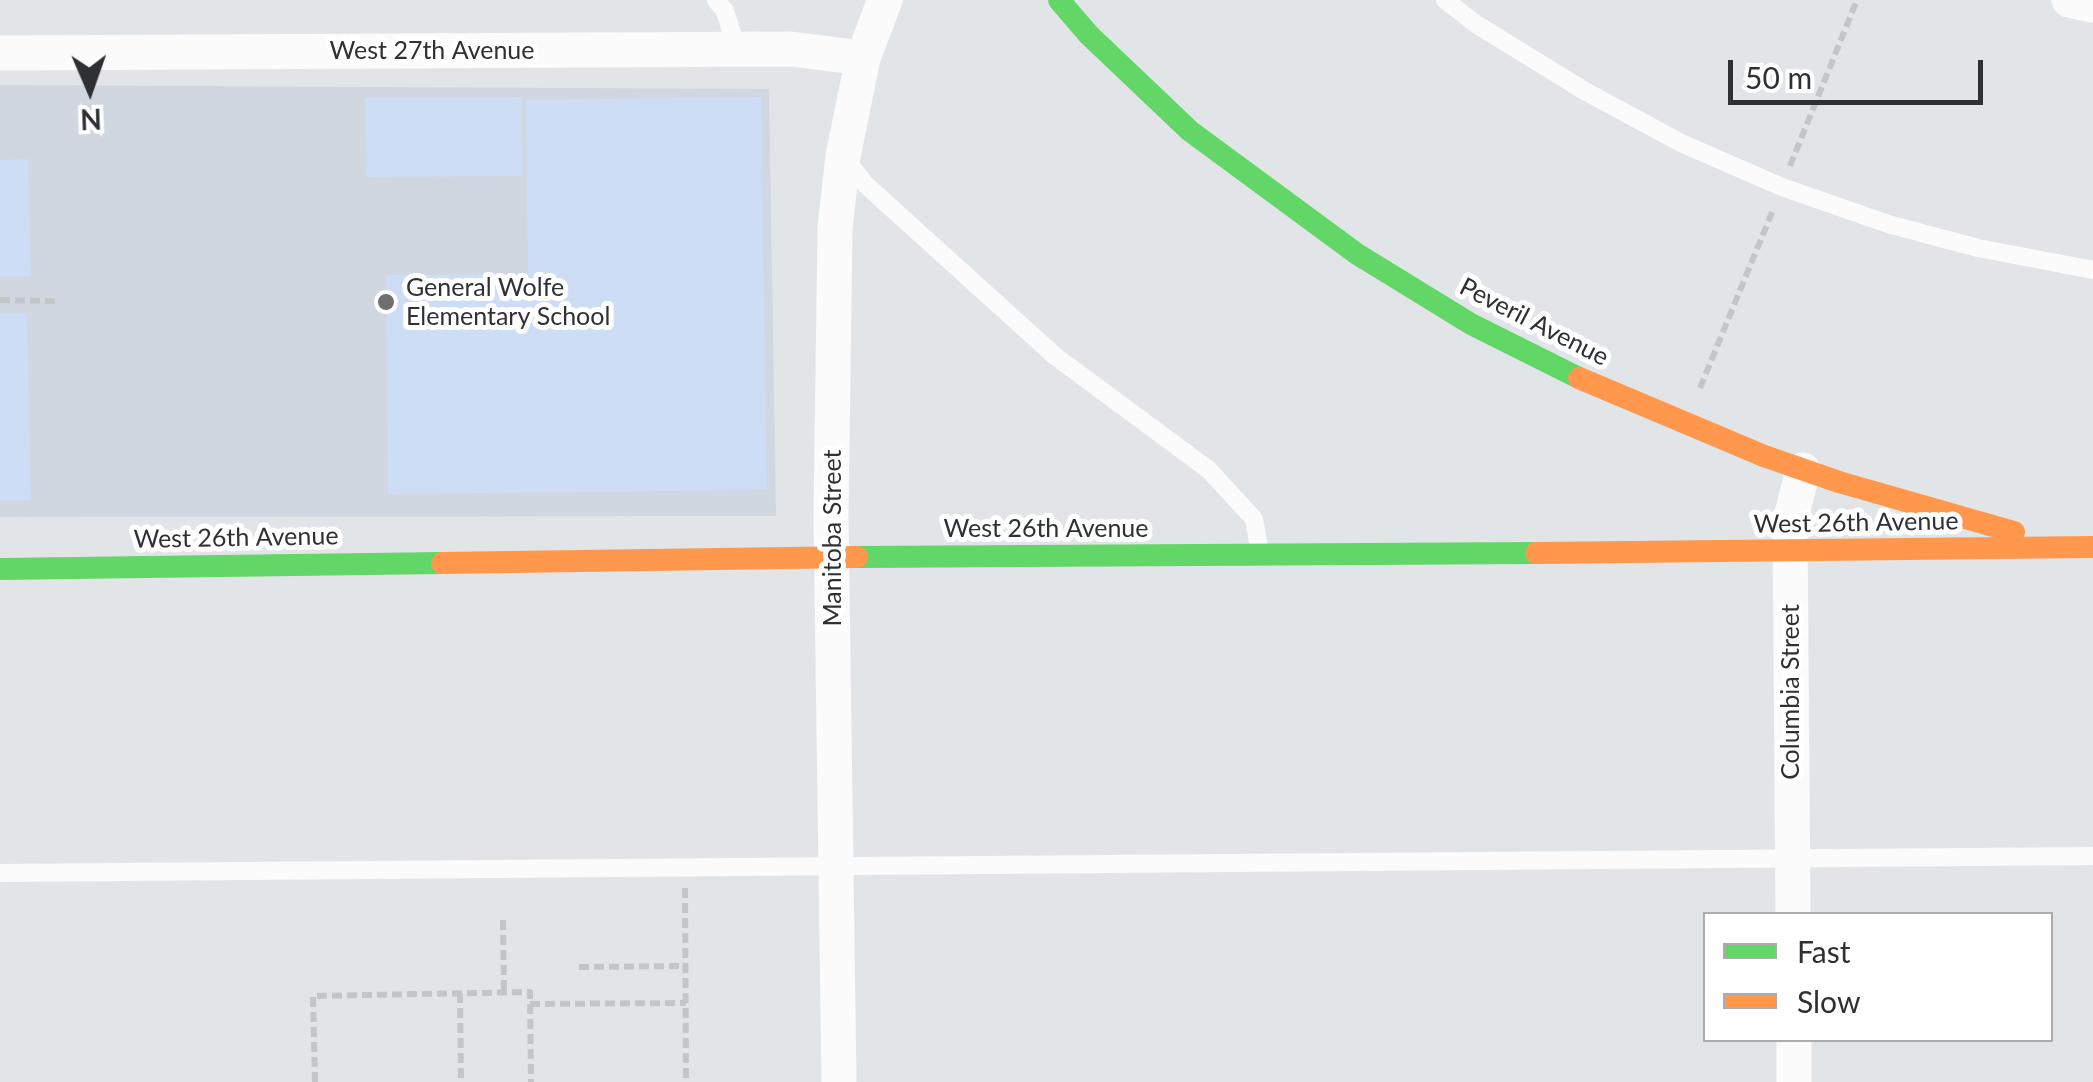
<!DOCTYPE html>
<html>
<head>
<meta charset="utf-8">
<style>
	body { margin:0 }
	#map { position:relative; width:2093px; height:1082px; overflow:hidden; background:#e2e5e8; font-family:Lato,sans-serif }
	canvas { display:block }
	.legend { position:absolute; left:1703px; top:912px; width:350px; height:130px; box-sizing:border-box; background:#fff; border:2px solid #abacad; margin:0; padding:12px 18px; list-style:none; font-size:30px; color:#2e3033 }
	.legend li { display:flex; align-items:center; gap:20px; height:50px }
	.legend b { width:50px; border:2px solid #abacad }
	.north { position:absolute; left:40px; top:40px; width:100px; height:100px; -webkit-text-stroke:8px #fff; paint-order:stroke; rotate:178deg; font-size:28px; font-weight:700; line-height:40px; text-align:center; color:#2e3033 }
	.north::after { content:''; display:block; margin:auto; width:35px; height:45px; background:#2e3033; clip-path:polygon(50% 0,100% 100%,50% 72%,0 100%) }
	.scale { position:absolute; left:1728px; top:60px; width:255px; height:45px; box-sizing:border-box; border:5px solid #2e3033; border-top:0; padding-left:12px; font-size:30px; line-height:35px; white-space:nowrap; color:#2e3033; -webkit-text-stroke:8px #fff; paint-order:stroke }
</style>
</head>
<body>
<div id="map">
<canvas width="2093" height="1082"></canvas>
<ul class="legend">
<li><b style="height:12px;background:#63d668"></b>Fast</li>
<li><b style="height:12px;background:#ff974d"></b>Slow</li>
</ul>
<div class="north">N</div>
<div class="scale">50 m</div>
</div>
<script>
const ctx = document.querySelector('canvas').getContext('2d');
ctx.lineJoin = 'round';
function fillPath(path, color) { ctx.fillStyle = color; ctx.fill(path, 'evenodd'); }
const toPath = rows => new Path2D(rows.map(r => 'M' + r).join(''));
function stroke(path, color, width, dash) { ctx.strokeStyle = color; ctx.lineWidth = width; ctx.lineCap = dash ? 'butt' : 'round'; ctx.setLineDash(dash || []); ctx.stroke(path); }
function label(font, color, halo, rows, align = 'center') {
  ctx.font = font + ' Lato,sans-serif'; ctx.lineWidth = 10; ctx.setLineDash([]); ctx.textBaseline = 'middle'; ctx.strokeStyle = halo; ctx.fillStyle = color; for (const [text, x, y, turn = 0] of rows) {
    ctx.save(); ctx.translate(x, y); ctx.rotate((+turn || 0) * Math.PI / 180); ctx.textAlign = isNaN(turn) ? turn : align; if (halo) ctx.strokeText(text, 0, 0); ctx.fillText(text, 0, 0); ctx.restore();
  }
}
const built = toPath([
	[0,85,769,89,776,516,0,517]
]);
const green = toPath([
	[522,97,522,176,366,177,365,98],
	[761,97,767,490,388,494,386,275,528,274,526,100],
	[28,159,31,276,0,276,0,160],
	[27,313,31,500,0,500,0,314]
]);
const path = toPath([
	[1790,166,1857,0],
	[0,300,59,301],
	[1700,388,1773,210],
	[685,888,686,1082],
	[503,920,504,992],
	[579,967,686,966],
	[460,993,461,1082],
	[530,1004,686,1003],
	[315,1082,313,996,530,992,531,1082]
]);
const lane = toPath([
	[716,0,725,11,737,50],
	[1445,0,1476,24,1583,90,1681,143,1782,187,1888,224,1978,248,2093,270],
	[844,157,866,185,1055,356,1209,470,1254,519,1260,553],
	[0,873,2093,856]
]);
const street = toPath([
	[2069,0,2093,5],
	[0,53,791,49,863,58],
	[1793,914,1790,522,1803,470],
	[1794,1040,1794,1082],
	[839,1082,831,518,835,228,843,156,863,58,885,0]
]);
const fast = toPath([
	[1059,0,1089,35,1190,131,1357,254,1471,324,1579,378],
	[857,557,1536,553],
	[0,569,442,563]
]);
const slow = toPath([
	[1579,378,1764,456,1839,482,2014,532],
	[1536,553,2093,547],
	[442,563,857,557]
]);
const markers = [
	[386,302,10,"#6d6f72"]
];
const streetNames = [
	["West 27th Avenue",432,51],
	["Peveril Avenue",1534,322,27],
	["West 26th Avenue",1856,523,-1],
	["West 26th Avenue",1046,529],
	["West 26th Avenue",236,538,-1],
	["Manitoba Street",833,538,-90],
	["Columbia Street",1791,692,-90]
];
const poiNames = [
	["General Wolfe",406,288],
	["Elementary School",406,317]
];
fillPath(built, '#d1d7e0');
fillPath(green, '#cdddf5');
stroke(path, '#c3c5c7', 6, [10, 5]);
stroke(lane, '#fbfbfc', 18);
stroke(street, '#fbfbfc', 35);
stroke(fast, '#63d668', 22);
stroke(slow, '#ff974d', 22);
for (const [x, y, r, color] of markers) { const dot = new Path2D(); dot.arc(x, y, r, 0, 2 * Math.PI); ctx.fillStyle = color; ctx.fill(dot); stroke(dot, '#fff', 4); }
label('25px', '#2e3033', '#fff', streetNames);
label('25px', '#2e3033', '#fff', poiNames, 'left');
</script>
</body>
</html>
